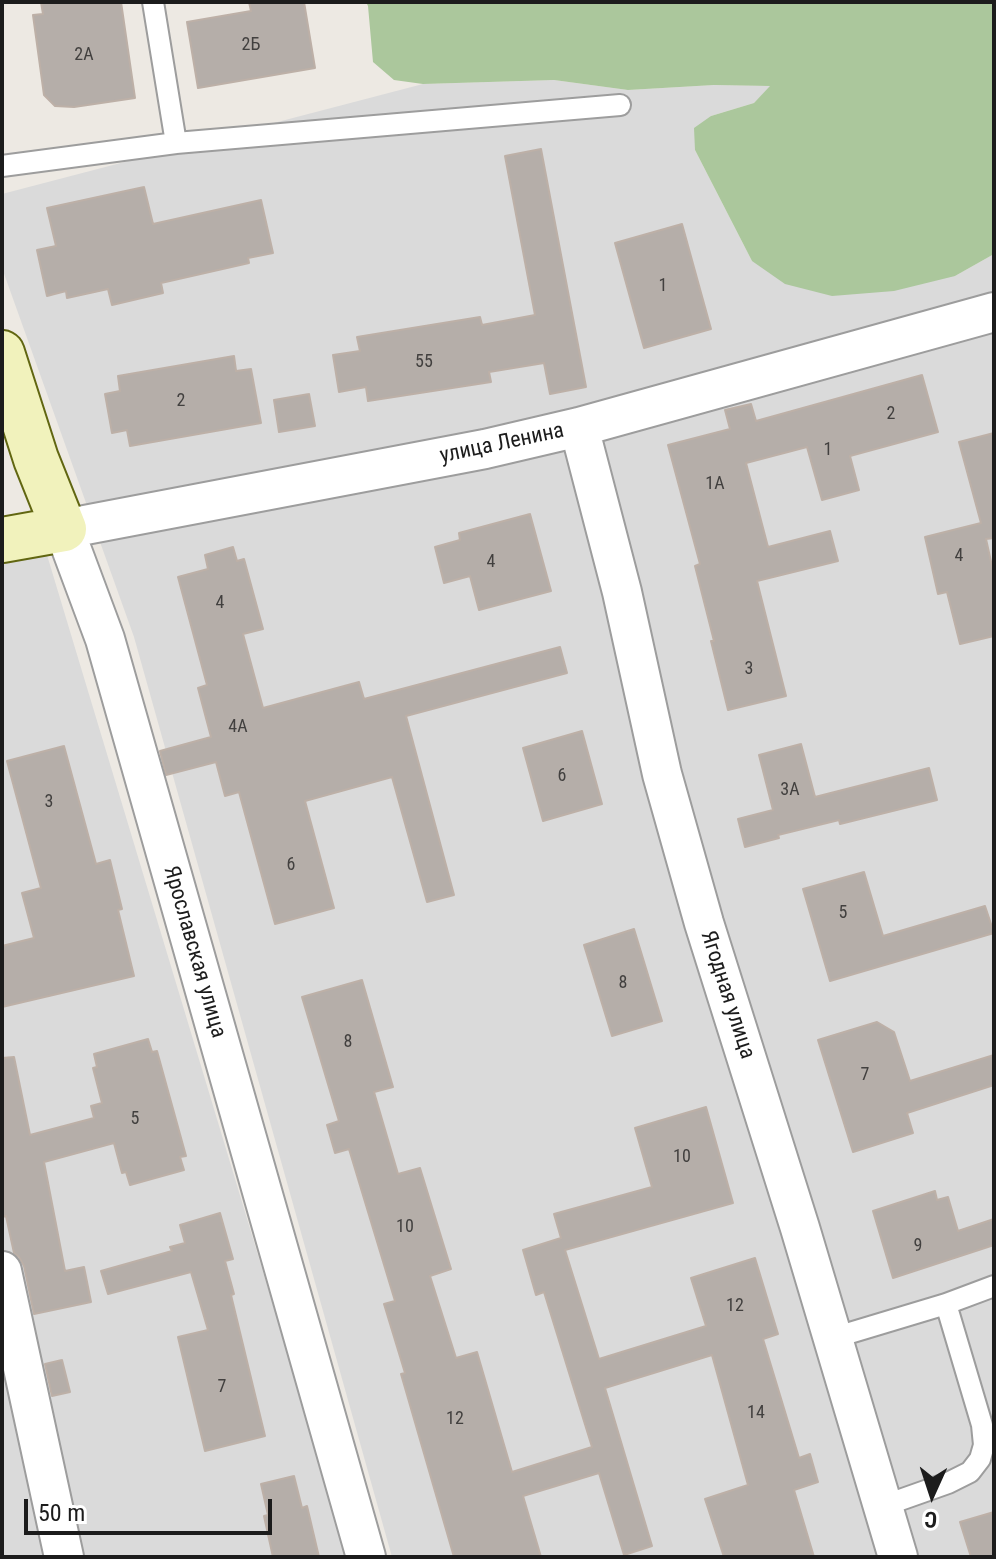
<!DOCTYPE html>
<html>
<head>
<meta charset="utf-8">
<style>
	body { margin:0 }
	#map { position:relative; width:996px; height:1559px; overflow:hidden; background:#ede9e3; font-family:"Roboto Condensed",sans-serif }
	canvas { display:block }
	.frame { position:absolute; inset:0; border:4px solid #1c1c1c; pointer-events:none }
	.north { position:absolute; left:892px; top:1455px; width:80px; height:80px; -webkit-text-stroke:6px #fff; paint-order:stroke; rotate:183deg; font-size:22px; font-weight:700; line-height:32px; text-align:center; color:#1c1c1c }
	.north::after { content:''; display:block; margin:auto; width:28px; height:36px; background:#1c1c1c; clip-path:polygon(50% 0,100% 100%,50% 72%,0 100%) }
	.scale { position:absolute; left:24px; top:1499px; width:248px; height:36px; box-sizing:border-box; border:4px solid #1c1c1c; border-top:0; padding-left:10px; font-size:24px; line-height:28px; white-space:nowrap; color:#1c1c1c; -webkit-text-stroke:6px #fff; paint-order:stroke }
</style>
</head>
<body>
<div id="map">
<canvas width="996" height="1559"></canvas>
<div class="frame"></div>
<div class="north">С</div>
<div class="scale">50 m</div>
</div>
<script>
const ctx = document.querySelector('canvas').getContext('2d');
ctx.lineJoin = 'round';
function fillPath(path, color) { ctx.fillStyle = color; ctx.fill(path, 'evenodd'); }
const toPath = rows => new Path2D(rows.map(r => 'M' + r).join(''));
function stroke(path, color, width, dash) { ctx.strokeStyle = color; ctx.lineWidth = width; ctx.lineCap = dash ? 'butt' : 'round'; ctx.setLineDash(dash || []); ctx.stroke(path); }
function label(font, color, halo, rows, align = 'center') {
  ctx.font = font + ' "Roboto Condensed",sans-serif'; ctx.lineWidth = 8; ctx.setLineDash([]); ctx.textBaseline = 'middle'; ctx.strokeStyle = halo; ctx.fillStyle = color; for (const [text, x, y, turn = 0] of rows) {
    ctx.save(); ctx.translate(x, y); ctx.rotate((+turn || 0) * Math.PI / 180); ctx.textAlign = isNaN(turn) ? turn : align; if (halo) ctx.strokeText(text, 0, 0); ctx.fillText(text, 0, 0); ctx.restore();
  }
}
const residential = toPath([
	[554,80,628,90,714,85,772,86,754,103,711,116,695,150,752,261,955,276,994,254,994,1557,392,1557,134,637,2,268,2,194,423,84],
	[47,555,349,1557,2,1557,2,564]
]);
const forest = toPath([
	[366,2,994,2,994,254,955,276,894,291,832,296,785,284,752,261,695,150,694,128,711,116,754,103,770,86,714,85,628,90,554,80,423,84,394,80,373,62,368,6]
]);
const building = toPath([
	[41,2,121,2,135,98,74,107,55,106,44,95,33,15,43,14,41,2],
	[249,2,304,2,315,68,198,88,187,22,251,11,249,2],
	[541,149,586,387,550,394,544,363,489,372,491,382,368,401,366,387,339,392,333,355,360,351,357,337,480,317,482,325,535,315,505,156,541,149],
	[144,187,153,224,261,200,273,253,248,258,249,263,161,283,163,293,112,305,108,289,67,298,66,291,47,296,37,250,56,246,47,208,144,187],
	[682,224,711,329,644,348,615,243,682,224],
	[234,356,236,371,251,369,261,423,130,446,127,430,112,433,105,394,120,391,118,376,234,356],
	[922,375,938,432,850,456,859,490,822,500,807,447,746,463,768,547,830,531,838,561,757,581,786,696,728,710,711,641,714,641,695,566,700,564,668,445,730,429,725,410,751,404,756,421,922,375],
	[309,394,315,426,279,432,274,400,309,394],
	[994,433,994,538,986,539,994,575,994,636,960,644,947,592,938,594,925,537,981,523,959,442,994,433],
	[530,514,551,591,479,610,470,576,444,583,435,547,460,540,459,533,530,514],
	[233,547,237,561,244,559,263,629,243,634,263,708,359,682,364,699,560,647,567,673,406,716,454,895,427,902,392,777,305,801,334,908,275,924,239,792,225,796,216,762,166,775,160,751,211,737,198,688,207,685,178,577,208,569,205,555,233,547],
	[582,731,602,804,543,821,523,748,582,731],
	[801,744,815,797,929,768,937,800,840,824,839,820,778,835,779,838,745,847,738,819,773,810,759,755,801,744],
	[64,746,96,864,110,860,122,909,118,910,134,976,2,1007,2,946,34,938,22,893,41,888,7,761,64,746],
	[864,872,883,936,985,906,994,933,830,981,803,889,864,872],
	[634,929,662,1021,612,1036,584,945,634,929],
	[362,980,393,1087,374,1092,398,1174,420,1168,451,1269,430,1276,456,1358,477,1352,512,1472,592,1447,544,1292,536,1295,523,1250,561,1238,554,1214,652,1187,635,1128,706,1107,733,1203,565,1250,599,1359,706,1326,691,1278,755,1258,778,1334,763,1339,799,1458,810,1454,818,1482,794,1490,814,1557,724,1557,705,1499,748,1485,712,1355,605,1388,652,1546,624,1555,599,1473,523,1496,541,1557,454,1557,401,1374,405,1373,384,1304,395,1301,349,1149,335,1153,327,1125,339,1121,302,997,362,980],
	[877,1022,894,1032,910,1081,994,1055,994,1085,907,1113,913,1133,853,1152,818,1040,877,1022],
	[148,1039,152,1052,157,1051,186,1156,180,1157,184,1170,130,1185,126,1172,122,1173,114,1143,44,1162,65,1271,84,1267,91,1302,34,1314,24,1266,19,1257,14,1253,6,1216,2,1217,2,1058,14,1057,30,1135,94,1118,91,1106,102,1103,93,1068,97,1067,94,1054,148,1039],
	[935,1191,937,1200,948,1197,958,1231,994,1219,994,1245,893,1278,873,1211,935,1191],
	[220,1213,233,1259,225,1261,234,1294,231,1295,265,1436,205,1451,178,1337,208,1330,191,1272,108,1294,101,1271,172,1251,170,1247,185,1243,180,1225,220,1213],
	[62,1360,70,1392,52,1396,45,1364,62,1360],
	[294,1476,302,1508,307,1506,319,1557,273,1557,264,1516,268,1515,261,1484,294,1476],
	[994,1512,994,1557,971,1557,960,1522,994,1512]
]);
const lane = toPath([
	[153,2,176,143],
	[2,166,176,143,620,105],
	[833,1338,946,1304,994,1286],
	[883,1506,948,1483,970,1472,980,1459,984,1445,982,1425,946,1304]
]);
const street = toPath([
	[579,427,622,592,662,774,704,923,800,1228,898,1557],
	[2,1271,64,1557],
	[366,1557,105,639,64,529,485,449,579,427,994,312]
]);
const secondary = toPath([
	[2,353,36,459,64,529,2,540]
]);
const numberNames = [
	["2Б",251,45],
	["2А",84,55],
	["1",663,286],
	["55",424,362],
	["2",181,401],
	["2",891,414],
	["1",828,450],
	["1А",715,484],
	["4",959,556],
	["4",491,562],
	["4",220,603],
	["3",749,669],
	["4А",238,727],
	["6",562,776],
	["3А",790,790],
	["3",49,802],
	["6",291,865],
	["5",843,913],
	["8",623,983],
	["8",348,1042],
	["7",865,1075],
	["5",135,1119],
	["10",682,1157],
	["10",405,1227],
	["9",918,1246],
	["12",735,1306],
	["7",222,1387],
	["14",756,1413],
	["12",455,1419]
];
const streetNames = [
	["улица Ленина",502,444,-12],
	["Ярославская улица",194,952,74],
	["Ягодная улица",727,995,72]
];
fillPath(residential, '#dadada');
fillPath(forest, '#abc79c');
fillPath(building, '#b5aea9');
stroke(building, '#bdb0a7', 2);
stroke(lane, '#9d9d9d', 24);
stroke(street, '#9d9d9d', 42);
stroke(secondary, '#616611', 48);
stroke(lane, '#fff', 20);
stroke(street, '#fff', 38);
stroke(secondary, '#f1f2bc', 44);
label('18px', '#42403f', null, numberNames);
label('22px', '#1c1c1c', '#fff', streetNames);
</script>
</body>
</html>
